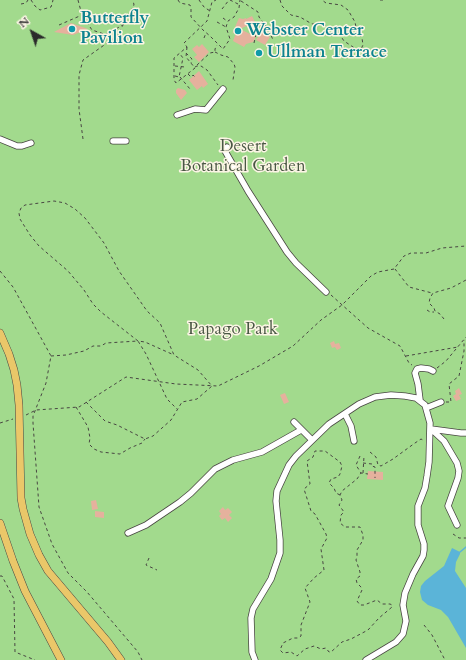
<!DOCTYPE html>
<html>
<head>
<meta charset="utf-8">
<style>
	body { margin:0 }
	#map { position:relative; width:466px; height:660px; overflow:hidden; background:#ece2c1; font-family:Cardo,serif }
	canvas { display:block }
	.north { position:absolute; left:12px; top:12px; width:40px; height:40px; -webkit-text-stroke:3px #fcf5e5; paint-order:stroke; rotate:320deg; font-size:11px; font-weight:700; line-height:16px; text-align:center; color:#2b2b2b }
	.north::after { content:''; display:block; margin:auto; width:14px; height:18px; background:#2b2b2b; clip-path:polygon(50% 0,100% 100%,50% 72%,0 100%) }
</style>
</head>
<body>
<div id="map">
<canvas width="466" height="660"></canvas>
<div class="north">N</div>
</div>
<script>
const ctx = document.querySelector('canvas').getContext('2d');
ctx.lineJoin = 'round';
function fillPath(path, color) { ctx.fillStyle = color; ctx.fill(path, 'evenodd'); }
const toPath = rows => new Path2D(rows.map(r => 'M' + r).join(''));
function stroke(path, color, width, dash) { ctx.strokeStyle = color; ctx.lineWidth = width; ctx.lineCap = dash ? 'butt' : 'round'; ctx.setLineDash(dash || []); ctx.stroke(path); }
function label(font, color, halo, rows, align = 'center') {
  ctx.font = font + ' Cardo,serif'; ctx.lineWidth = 3; ctx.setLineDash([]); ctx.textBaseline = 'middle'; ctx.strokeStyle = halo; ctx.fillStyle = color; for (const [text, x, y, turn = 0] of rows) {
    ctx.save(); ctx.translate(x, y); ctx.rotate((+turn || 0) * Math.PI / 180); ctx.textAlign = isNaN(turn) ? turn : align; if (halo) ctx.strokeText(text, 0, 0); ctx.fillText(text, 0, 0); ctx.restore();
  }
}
const green = toPath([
	[0,0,466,0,466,660,0,660]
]);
const water = toPath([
	[452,548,460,552,460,554,456,562,455,571,466,588,466,648,448,617,441,610,428,605,422,600,420,592,421,586,425,581,444,566]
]);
const stream = toPath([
	[460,552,466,547]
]);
const building = toPath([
	[252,16,255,22,240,29,256,37,253,42,246,44,244,47,233,41,236,33,234,32,232,34,239,18,243,19,246,18,246,19],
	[71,23,88,29,73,35,54,32],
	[263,30,268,33,267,35,270,37,265,45,256,40],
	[202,44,209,52,199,62,194,57,197,55,192,49,197,45,199,47],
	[199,71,208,84,203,88,202,86,197,90,189,80],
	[178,88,185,90,187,93,181,100,176,93,176,90],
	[334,341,335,344,339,343,341,348,337,350,335,347,332,348,330,343],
	[459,388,462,394,459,395,461,399,456,401,453,396,456,394,455,391],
	[285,393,289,402,284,404,280,395],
	[368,471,383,472,383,480,367,479],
	[96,500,98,509,92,510,91,501],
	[223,507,225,510,228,508,232,512,229,515,232,518,228,522,225,518,222,520,219,516,221,514,219,511],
	[95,511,104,512,104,518,95,517]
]);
const path = toPath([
	[31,0,35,6,40,10,51,7,52,4,53,0],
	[78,0,82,15,92,30,104,34,108,34,124,24],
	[178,0,180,3,190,5,191,8,191,17,203,30,210,36,223,49,230,39,226,27,228,21,234,17,239,8,240,0],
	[199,0,204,7,210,11],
	[230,0,240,5],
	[280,0,282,6,291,15,300,17,312,24,323,23,332,31,340,35,344,41,356,49,361,49,363,45,362,38,357,32,355,22,348,10,341,5,326,3,322,0],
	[380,0,385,0],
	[241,1,258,12,259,17,269,30,273,40],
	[21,4,26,3,28,0],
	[222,9,229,0],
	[223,18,227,21],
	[217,22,226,27],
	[59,25,82,15],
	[204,38,206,33],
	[254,43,257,30,256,21],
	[187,47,186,57,195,68,176,83,174,80,174,58,187,47,184,43,207,21,212,2,216,0],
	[215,52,221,55,228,57,234,64,235,67,233,80],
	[186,53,192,59,191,63],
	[197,65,210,53,215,52,215,49,217,45],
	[175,66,185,67],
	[195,67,197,66,201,66,207,70,218,85],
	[188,74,191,77,193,75,196,78],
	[175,76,179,77,183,58,180,54],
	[180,77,190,89],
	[83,139,79,109,79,75,83,60,117,36,134,5,133,0],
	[395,269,409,287,432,293],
	[0,271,13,287,51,356,46,383,33,416,33,423,39,507,52,544,68,573,87,592,138,652,142,660],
	[331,295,368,328,400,346,409,363,412,365],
	[427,310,430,312,434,312],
	[444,319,440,314,435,311,434,308,429,303,430,298,433,293,451,288,466,280],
	[51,356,66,355,84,351,93,346,101,346,106,343,138,341,146,354,167,399,177,409],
	[406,356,458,347],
	[437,368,446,361,466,337],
	[86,402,105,421,117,425,145,439,153,436,171,420,182,402,197,399,212,386,198,370,174,355,160,323,147,311,119,271,104,243,85,218,75,209,65,203,54,201,25,205,21,208,19,213,20,219,30,235,39,246,68,271,84,290,93,304,101,312,138,341,145,342,174,355],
	[446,402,451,402,449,384,459,376,464,351,464,340],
	[76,407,88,427,90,438,89,444,94,449,101,452,120,454,130,448,142,443,145,439],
	[26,415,36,410,79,407,126,377,176,384,218,386,259,366,293,346,321,320,342,305,371,276,378,272,394,269,404,256,411,253,426,253,442,248,466,246],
	[0,423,13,419],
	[370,452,376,457,378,465,381,466,393,459,415,443,421,439,423,440],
	[360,456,356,465,361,473,368,474],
	[363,463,372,464,372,466,375,467,375,478],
	[363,473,364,456],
	[340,495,336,493,334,488,329,483,331,479,338,477,340,474,342,466,340,462,325,451,315,451,313,457,307,461,310,484,304,489,311,511,315,514,326,534,327,538,321,549,324,570,314,578,305,588,310,602,301,625,301,636,298,638,293,638,283,643,280,650,283,653,291,652,297,656,305,649,314,646,321,649,326,648,329,652,331,652,342,642,351,639,368,630,379,618,392,607,392,605,390,604,382,604,377,600,364,605,360,605,357,601,362,590,361,587,357,583,356,579,360,576,360,572,356,560,357,556,357,550,363,540,363,535,360,527,345,527,340,523,341,515,344,512,339,505,342,500,340,495,342,491,357,479,361,473],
	[453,534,459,538,466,538],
	[149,558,146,565,157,570],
	[0,576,2,576,14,599,15,652,35,660],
	[424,625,432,635,445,660]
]);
const minor = toPath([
	[177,115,195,109,206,110,223,89],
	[0,139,17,146,22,146,31,143],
	[113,141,126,141],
	[227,147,225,151,248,191,287,252,296,263,326,292],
	[420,400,418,384,415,373,417,369,421,368,429,369,433,371],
	[426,408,441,402],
	[345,414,351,426,354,441],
	[294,422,312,440],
	[431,429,444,441,457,463,459,471,458,478,448,506,457,525],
	[431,429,461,433,466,433],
	[128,533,146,525,180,502,191,493,215,469,233,460,262,452,301,430],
	[255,660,252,652,251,618,253,609,271,579,280,553,280,540,276,501,277,491,289,465,296,456,329,424,359,404,375,397,391,395,405,396,416,398,425,405,430,423,429,462,427,476,425,488,418,506,418,525,424,544,424,550,423,556,413,574,405,593,403,605,406,621,403,634,396,642,366,660]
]);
const major = toPath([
	[0,333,9,354,14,370,17,385,19,405,21,498,23,509,30,534,39,555,48,571,108,642,121,660],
	[0,523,13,561,25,591,61,660]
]);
const markers = [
	[72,29,4,"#0f9aa8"],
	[238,31,4,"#0f9aa8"],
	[259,53,4,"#0f9aa8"]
];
const cultureNames = [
	["Butterfly",80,19],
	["Pavilion",80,39],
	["Webster Center",246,31],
	["Ullman Terrace",267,53]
];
const parkNames = [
	["Desert",243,147],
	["Botanical Garden",243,167],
	["Papago Park",233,330]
];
fillPath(green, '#a2da8d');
fillPath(water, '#5bb4d8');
stroke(stream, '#5bb4d8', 1.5);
fillPath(building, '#e5b19d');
stroke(minor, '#484642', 7);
stroke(major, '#484642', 8);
stroke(path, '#484642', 1, [3, 3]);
stroke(minor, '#fff', 5.5);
stroke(major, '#eac769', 7);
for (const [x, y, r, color] of markers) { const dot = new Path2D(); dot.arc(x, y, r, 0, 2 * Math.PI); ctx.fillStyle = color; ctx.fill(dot); stroke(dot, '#fcf5e5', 1.5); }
label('bold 17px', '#0d838f', '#fcf5e5', cultureNames, 'left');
label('17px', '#495744', '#fcf5e5', parkNames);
</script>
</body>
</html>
